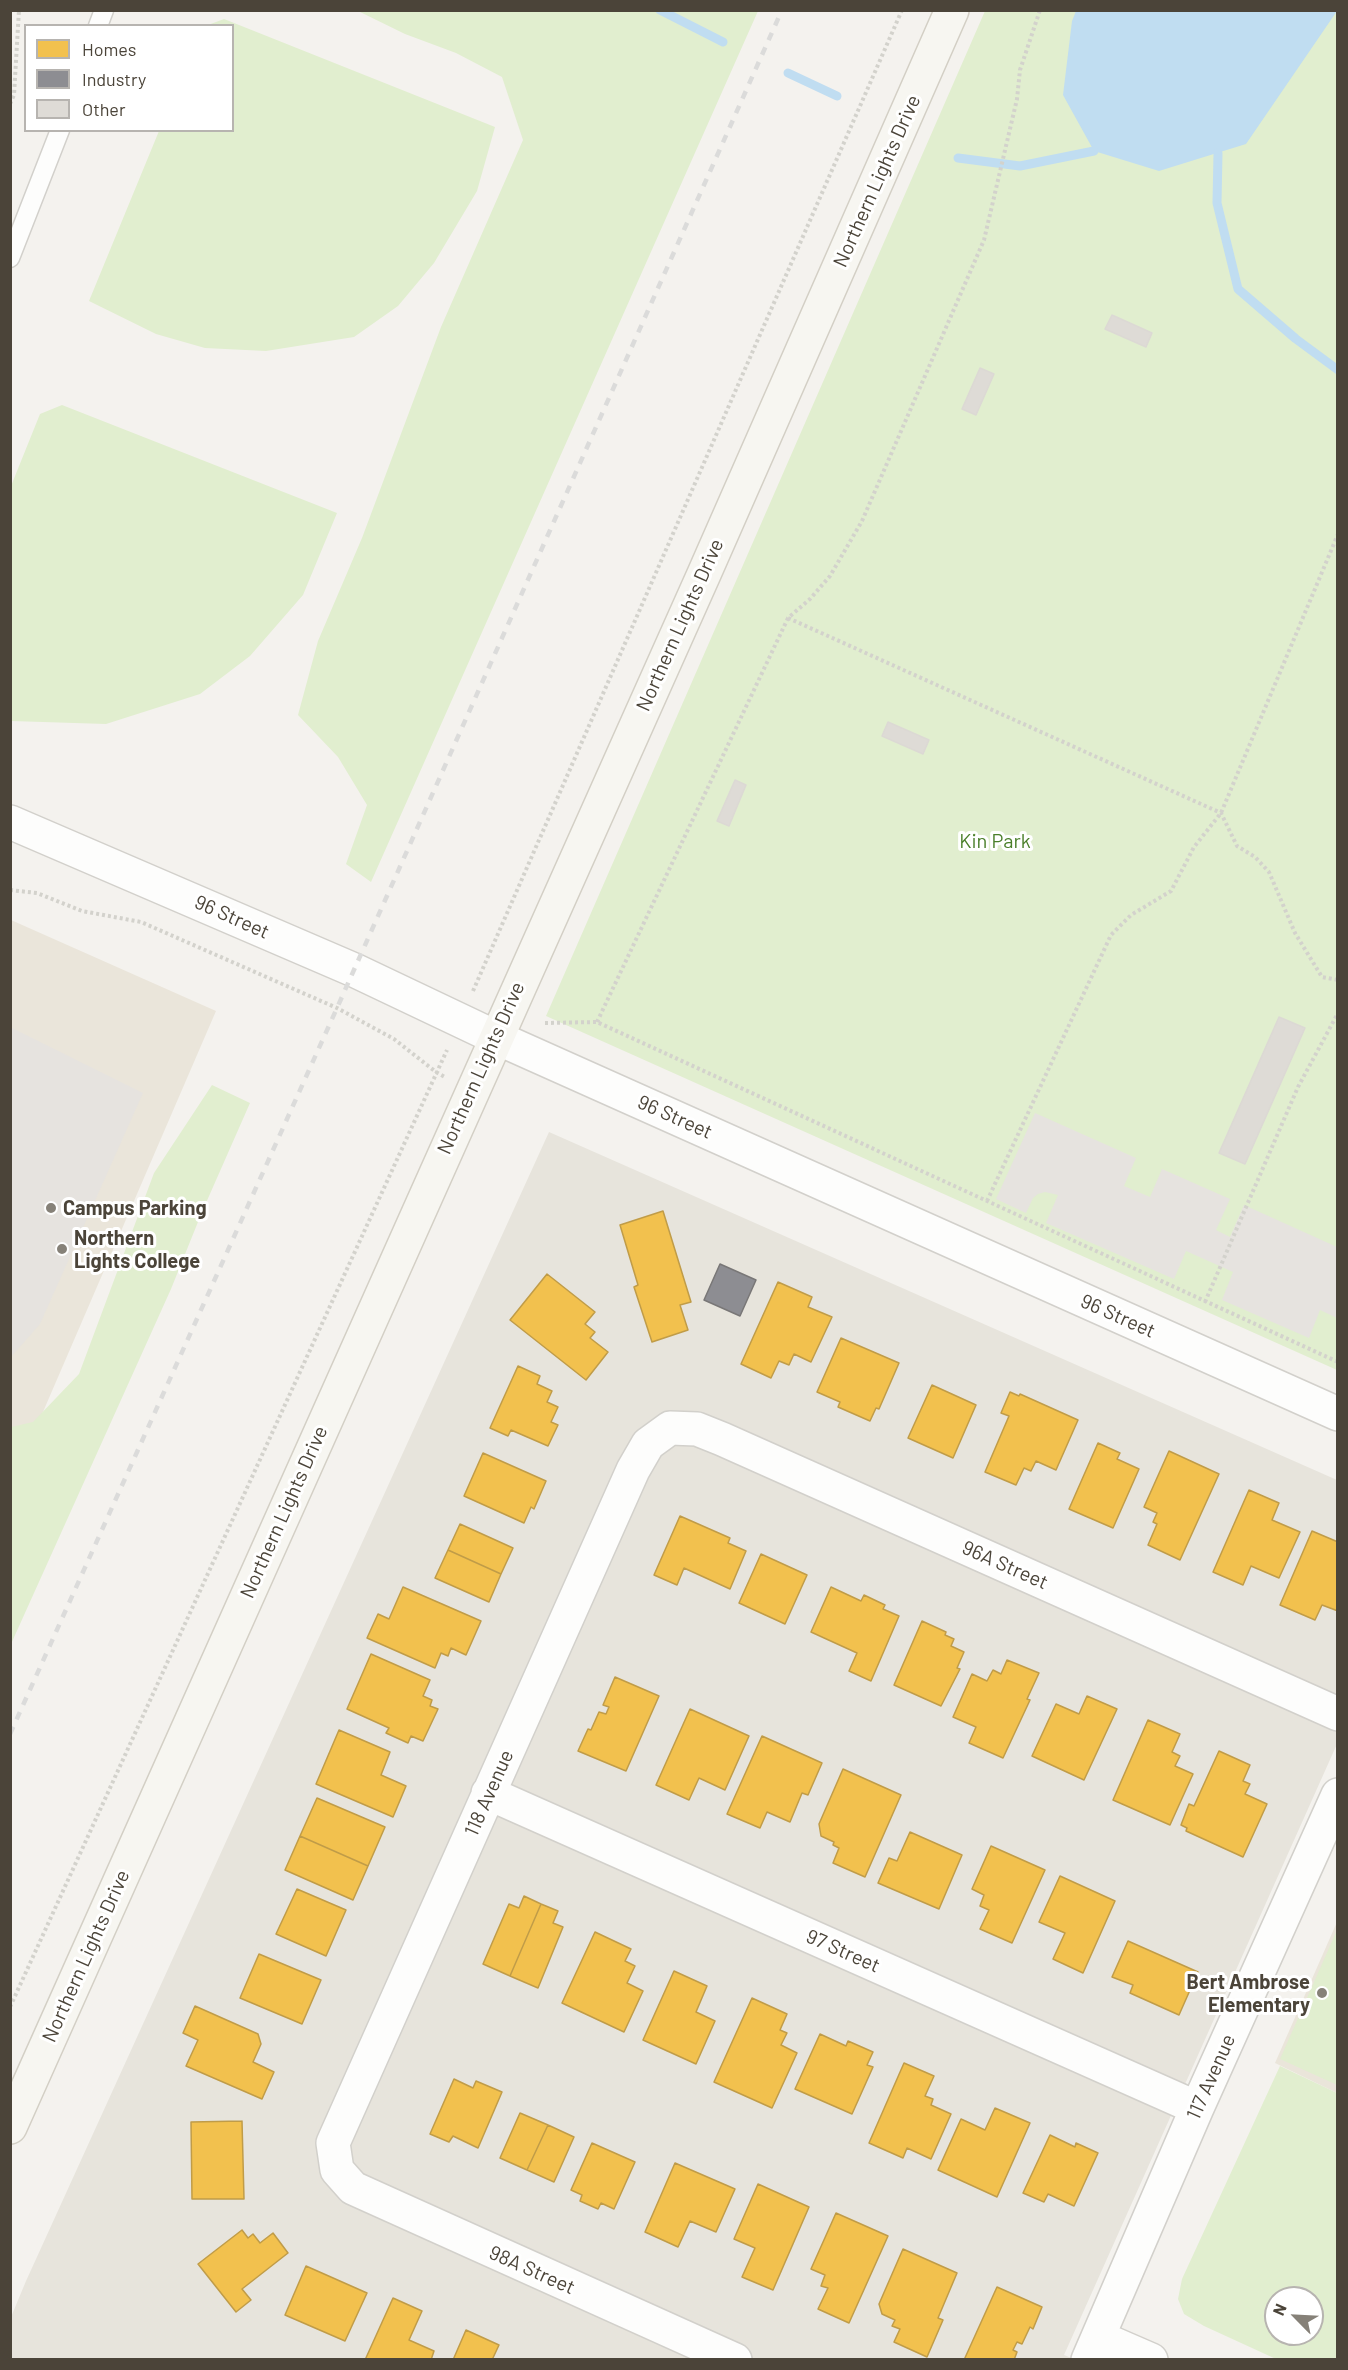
<!DOCTYPE html>
<html>
<head>
<meta charset="utf-8">
<style>
	body { margin:0 }
	#map { position:relative; width:1348px; height:2370px; overflow:hidden; background:#f4f2ee; font-family:Barlow,sans-serif }
	canvas { display:block }
	.frame { position:absolute; inset:0; border:12px solid #4b4439; pointer-events:none }
	.legend { position:absolute; left:24px; top:24px; width:210px; height:108px; box-sizing:border-box; background:#fff; border:2px solid #b7b4b0; margin:0; padding:8px 10px; list-style:none; font-size:18px; color:#4b4439 }
	.legend li { display:flex; align-items:center; gap:12px; height:30px }
	.legend b { width:30px; border:2px solid #b7b4b0 }
	.north { position:absolute; left:1264px; top:2286px; width:60px; height:60px; box-sizing:border-box; background:#fff; border:2px solid #b7b4b0; border-radius:50%; rotate:294deg; font-size:16px; font-weight:700; line-height:24px; text-align:center; color:#4b4439 }
	.north::after { content:''; display:block; margin:auto; width:21px; height:27px; background:#868178; clip-path:polygon(50% 0,100% 100%,50% 72%,0 100%) }
</style>
</head>
<body>
<div id="map">
<canvas width="1348" height="2370"></canvas>
<div class="frame"></div>
<ul class="legend">
<li><b style="height:16px;background:#f2c14e"></b>Homes</li>
<li><b style="height:16px;background:#8d8d92"></b>Industry</li>
<li><b style="height:16px;background:#dedbd6"></b>Other</li>
</ul>
<div class="north">N</div>
</div>
<script>
const ctx = document.querySelector('canvas').getContext('2d');
ctx.lineJoin = 'round';
function fillPath(path, color) { ctx.fillStyle = color; ctx.fill(path, 'evenodd'); }
const toPath = rows => new Path2D(rows.map(r => 'M' + r).join(''));
function stroke(path, color, width, dash) { ctx.strokeStyle = color; ctx.lineWidth = width; ctx.lineCap = dash ? 'butt' : 'round'; ctx.setLineDash(dash || []); ctx.stroke(path); }
function label(font, color, halo, rows, align = 'center') {
  ctx.font = font + ' Barlow,sans-serif'; ctx.lineWidth = 6; ctx.setLineDash([]); ctx.textBaseline = 'middle'; ctx.strokeStyle = halo; ctx.fillStyle = color; for (const [text, x, y, turn = 0] of rows) {
    ctx.save(); ctx.translate(x, y); ctx.rotate((+turn || 0) * Math.PI / 180); ctx.textAlign = isNaN(turn) ? turn : align; if (halo) ctx.strokeText(text, 0, 0); ctx.fillText(text, 0, 0); ctx.restore();
  }
}
const residential = toPath([
	[549,1132,1337,1480,1337,1744,1064,2355,1074,2359,11,2360,11,2317,26,2281]
]);
const education = toPath([
	[11,920,216,1011,11,1486],
	[1337,1922,1337,2093,1275,2063]
]);
const green = toPath([
	[358,11,758,11,371,882,346,864,367,805,338,757,298,715,318,641,362,538,441,327,523,140,502,77,456,53,405,34],
	[985,11,1337,11,1337,1370,546,1016],
	[224,19,495,127,477,191,434,263,398,306,354,337,266,351,205,348,156,334,89,301,159,131,232,130,232,26,208,25],
	[62,405,337,513,303,595,250,656,200,694,106,724,11,721,11,486,40,414],
	[212,1085,250,1103,202,1212,171,1289,11,1644,11,1427,33,1422,79,1374,154,1173],
	[1337,1930,1337,2085,1280,2059],
	[1280,2066,1337,2093,1337,2359,1276,2359,1204,2326,1184,2314,1178,2299,1182,2279],
	[1276,2298,1312,2298,1312,2334,1276,2334]
]);
const parking = toPath([
	[10,1027,143,1093,40,1324,11,1357],
	[1035,1113,1136,1158,1124,1186,1150,1197,1162,1169,1230,1199,1216,1230,1230,1237,1244,1205,1337,1247,1337,1318,1320,1310,1309,1338,1222,1300,1233,1272,1186,1251,1174,1279,1046,1223,1058,1195,1045,1192,1038,1194,1033,1198,1026,1213,996,1199]
]);
const water = toPath([
	[1076,11,1076,10,1337,11,1246,144,1159,171,1094,151,1063,95,1072,21]
]);
const homes = toPath([
	[663,1211,691,1302,680,1305,688,1330,652,1342,634,1287,638,1285,620,1225,663,1211],
	[547,1274,595,1312,585,1324,595,1332,590,1338,608,1352,586,1380,510,1320,547,1274],
	[778,1282,812,1297,808,1307,832,1317,811,1362,794,1354,789,1365,779,1361,771,1378,741,1364,778,1282],
	[841,1338,899,1363,879,1409,876,1408,870,1421,838,1407,840,1402,817,1392,841,1338],
	[518,1366,540,1376,537,1384,552,1391,547,1402,558,1407,551,1422,558,1425,548,1446,511,1430,508,1436,490,1428,518,1366],
	[932,1385,976,1405,953,1458,908,1438,932,1385],
	[1010,1392,1019,1396,1020,1394,1078,1420,1056,1470,1036,1461,1031,1471,1024,1468,1016,1485,985,1472,1009,1416,1001,1413,1010,1392],
	[1098,1443,1120,1453,1117,1459,1139,1469,1113,1528,1069,1509,1098,1443],
	[1169,1451,1219,1474,1180,1560,1148,1545,1157,1524,1153,1522,1157,1513,1144,1507,1169,1451],
	[483,1453,546,1481,534,1509,531,1507,524,1523,464,1496,483,1453],
	[1249,1490,1279,1503,1272,1520,1300,1532,1279,1578,1251,1566,1243,1585,1213,1572,1249,1490],
	[680,1516,730,1538,728,1543,746,1551,730,1589,684,1568,677,1585,654,1575,680,1516],
	[460,1524,513,1548,501,1574,448,1550,460,1524],
	[1312,1531,1338,1542,1338,1611,1322,1605,1315,1620,1280,1605,1312,1531],
	[448,1550,501,1574,489,1602,435,1578,448,1550],
	[761,1554,807,1575,785,1624,739,1603,761,1554],
	[403,1587,481,1621,466,1655,451,1648,448,1656,441,1653,435,1668,367,1638,378,1614,389,1619,403,1587],
	[831,1587,861,1601,864,1595,885,1605,883,1609,899,1616,871,1681,849,1671,857,1653,811,1632,831,1587],
	[922,1621,946,1632,945,1635,954,1639,951,1646,964,1652,957,1668,960,1669,941,1706,894,1685,922,1621],
	[371,1654,430,1680,423,1696,432,1700,430,1706,438,1709,423,1741,411,1736,408,1743,386,1733,389,1728,347,1709,371,1654],
	[1007,1660,1039,1673,1027,1699,1030,1700,1003,1758,969,1743,976,1727,953,1717,972,1674,987,1681,993,1670,1001,1674,1007,1660],
	[615,1677,659,1696,626,1771,578,1751,588,1729,591,1730,599,1712,606,1714,609,1707,603,1705,615,1677],
	[1087,1696,1117,1709,1084,1780,1032,1756,1056,1704,1079,1714,1087,1696],
	[690,1709,749,1736,725,1790,699,1778,689,1800,656,1785,690,1709],
	[1148,1720,1180,1734,1172,1752,1180,1756,1175,1766,1193,1774,1170,1825,1113,1800,1148,1720],
	[339,1730,390,1752,381,1775,406,1786,393,1817,316,1784,339,1730],
	[762,1736,822,1763,808,1795,802,1793,790,1822,767,1812,760,1828,727,1814,762,1736],
	[1219,1751,1250,1765,1243,1781,1250,1784,1245,1794,1267,1804,1243,1857,1186,1831,1187,1828,1181,1825,1189,1804,1194,1806,1219,1751],
	[843,1769,901,1795,865,1877,833,1863,839,1848,833,1845,834,1842,821,1836,819,1824,843,1769],
	[317,1798,385,1827,368,1866,300,1836,317,1798],
	[910,1832,962,1855,939,1909,878,1883,889,1858,897,1861,910,1832],
	[300,1836,368,1866,353,1900,285,1870,300,1836],
	[991,1846,1045,1870,1012,1943,980,1929,989,1910,980,1906,984,1895,972,1889,991,1846],
	[1060,1876,1115,1901,1083,1973,1053,1959,1065,1933,1039,1922,1060,1876],
	[297,1889,346,1910,326,1956,276,1934,297,1889],
	[524,1896,541,1904,510,1976,483,1964,509,1904,519,1908,524,1896],
	[541,1904,558,1911,553,1923,563,1927,538,1988,510,1976,541,1904],
	[595,1932,631,1949,625,1961,635,1966,627,1983,643,1991,624,2032,562,2003,595,1932],
	[1128,1941,1198,1972,1179,2015,1130,1993,1133,1985,1112,1977,1128,1941],
	[259,1954,321,1980,302,2024,240,1998,259,1954],
	[674,1971,707,1986,696,2012,715,2021,696,2064,643,2040,674,1971],
	[752,1998,787,2014,780,2030,787,2033,781,2045,797,2053,772,2108,714,2082,752,1998],
	[195,2006,258,2034,261,2044,253,2062,274,2072,262,2099,186,2066,198,2040,183,2033,195,2006],
	[820,2034,846,2046,848,2041,873,2052,867,2065,873,2067,852,2114,795,2089,820,2034],
	[904,2063,934,2076,925,2096,933,2099,931,2105,951,2114,931,2159,907,2148,903,2158,869,2143,904,2063],
	[454,2079,473,2088,476,2081,502,2092,478,2148,453,2136,449,2142,430,2134,454,2079],
	[995,2108,1030,2123,997,2197,938,2170,961,2119,985,2130,995,2108],
	[520,2113,548,2125,527,2170,500,2158,520,2113],
	[242,2121,244,2199,192,2199,191,2122,242,2121],
	[548,2125,574,2137,554,2182,527,2170,548,2125],
	[1050,2135,1075,2147,1076,2143,1098,2153,1074,2206,1048,2194,1044,2202,1023,2193,1050,2135],
	[592,2143,635,2162,614,2209,601,2203,598,2209,580,2201,582,2195,571,2190,592,2143],
	[675,2163,735,2189,716,2232,690,2221,678,2247,645,2232,675,2163],
	[758,2184,809,2207,773,2290,742,2277,755,2248,734,2239,758,2184],
	[836,2213,888,2236,849,2323,818,2309,828,2288,821,2286,825,2275,811,2269,836,2213],
	[242,2230,248,2238,253,2234,260,2243,273,2233,288,2253,242,2289,251,2300,236,2312,198,2264,242,2230],
	[903,2249,957,2273,938,2318,943,2320,927,2357,894,2342,900,2329,892,2326,895,2320,882,2314,879,2304,903,2249],
	[306,2266,367,2293,345,2341,285,2315,306,2266],
	[997,2287,1042,2307,1033,2329,1030,2327,1022,2344,1017,2342,1013,2350,1017,2352,1014,2360,964,2360,997,2287],
	[393,2298,422,2311,409,2340,434,2351,431,2360,365,2360,393,2298],
	[466,2330,499,2345,492,2360,453,2360,466,2330]
]);
const industry = toPath([
	[720,1264,756,1280,740,1316,704,1300,720,1264]
]);
const stream = toPath([
	[660,10,723,42],
	[788,73,837,96],
	[1218,153,1217,203,1238,289,1296,339,1338,370],
	[958,158,1020,166,1094,151]
]);
const building = toPath([
	[1112,315,1152,333,1146,347,1105,329,1112,315],
	[980,368,994,374,976,415,962,409,980,368],
	[888,722,929,740,923,754,882,736,888,722],
	[735,780,746,785,729,826,717,821,735,780],
	[1279,1017,1305,1028,1245,1164,1219,1153,1279,1017]
]);
const path = toPath([
	[10,104,14,95,19,10],
	[788,618,1221,813,1237,846,1255,857,1269,872,1295,933,1322,977,1338,980],
	[10,890,37,893,82,911,141,922,337,1008,394,1039,436,1072,445,1077],
	[473,991,902,10],
	[597,1022,788,618,810,599,830,576,862,521,984,240,1017,99,1020,70,1040,10],
	[545,1023,597,1022,1338,1362],
	[987,1201,1111,935,1131,915,1171,891,1194,847,1221,813,1338,534],
	[1205,1302,1298,1087,1338,1013],
	[10,2007,447,1050]
]);
const lane = toPath([
	[98,26,104,10],
	[10,258,60,130]
]);
const street = toPath([
	[10,822,354,970,495,1037,1338,1414],
	[488,1793,1197,2108],
	[1098,2337,1151,2360],
	[735,2360,353,2188,337,2170,333,2143,633,1470,648,1444,670,1428,697,1429,722,1439,1338,1714],
	[1088,2360,1197,2108,1338,1795]
]);
const secondary = toPath([
	[10,2127,704,574,952,10]
]);
const rail = toPath([
	[10,1734,337,1008,782,10]
]);
const markers = [
	[51,1208,6,"#868178"],
	[62,1249,6,"#868178"],
	[1322,1993,6,"#868178"]
];
const streetNames = [
	["Northern Lights Drive",877,181,-66],
	["Northern Lights Drive",680,625,-66],
	["96 Street",232,917,24],
	["Northern Lights Drive",481,1068,-66],
	["96 Street",675,1117,24],
	["96 Street",1118,1316,24],
	["Northern Lights Drive",284,1512,-66],
	["96A Street",1005,1565,24],
	["118 Avenue",489,1793,-66],
	["97 Street",843,1951,24],
	["Northern Lights Drive",86,1956,-66],
	["117 Avenue",1211,2077,-66],
	["98A Street",532,2270,24]
];
const parkNames = [
	["Kin Park",995,841]
];
const poiNames = [
	["Campus Parking",63,1208],
	["Northern",74,1238],
	["Lights College",74,1261],
	["Bert Ambrose",1310,1982,"right"],
	["Elementary",1310,2005,"right"]
];
fillPath(residential, '#e7e4dc');
fillPath(education, '#eae5da');
fillPath(green, '#e1eecf');
fillPath(parking, '#e6e3df');
fillPath(water, '#c0ddf1');
fillPath(homes, '#f2c14e');
stroke(homes, '#c09c48', 1.5);
fillPath(industry, '#8d8d92');
stroke(industry, '#797777', 1.5);
stroke(stream, '#c0ddf1', 9);
fillPath(building, '#dedbd6');
stroke(building, '#dcd9d4', 1.5);
stroke(lane, '#d2d0cb', 21);
stroke(street, '#d2d0cb', 36);
stroke(secondary, '#d3cfc5', 36);
stroke(path, '#d3d2cc', 4, [3, 3]);
stroke(lane, '#fdfdfc', 18);
stroke(street, '#fdfdfc', 33);
stroke(secondary, '#f7f6f1', 33);
stroke(rail, '#dbdbda', 4.5, [8, 8]);
for (const [x, y, r, color] of markers) { const dot = new Path2D(); dot.arc(x, y, r, 0, 2 * Math.PI); ctx.fillStyle = color; ctx.fill(dot); stroke(dot, '#fff', 2); }
label('20px', '#4b4439', '#fff', streetNames);
label('20px', '#4a7f2a', '#fff', parkNames);
label('bold 20px', '#4b4439', '#fff', poiNames, 'left');
</script>
</body>
</html>
